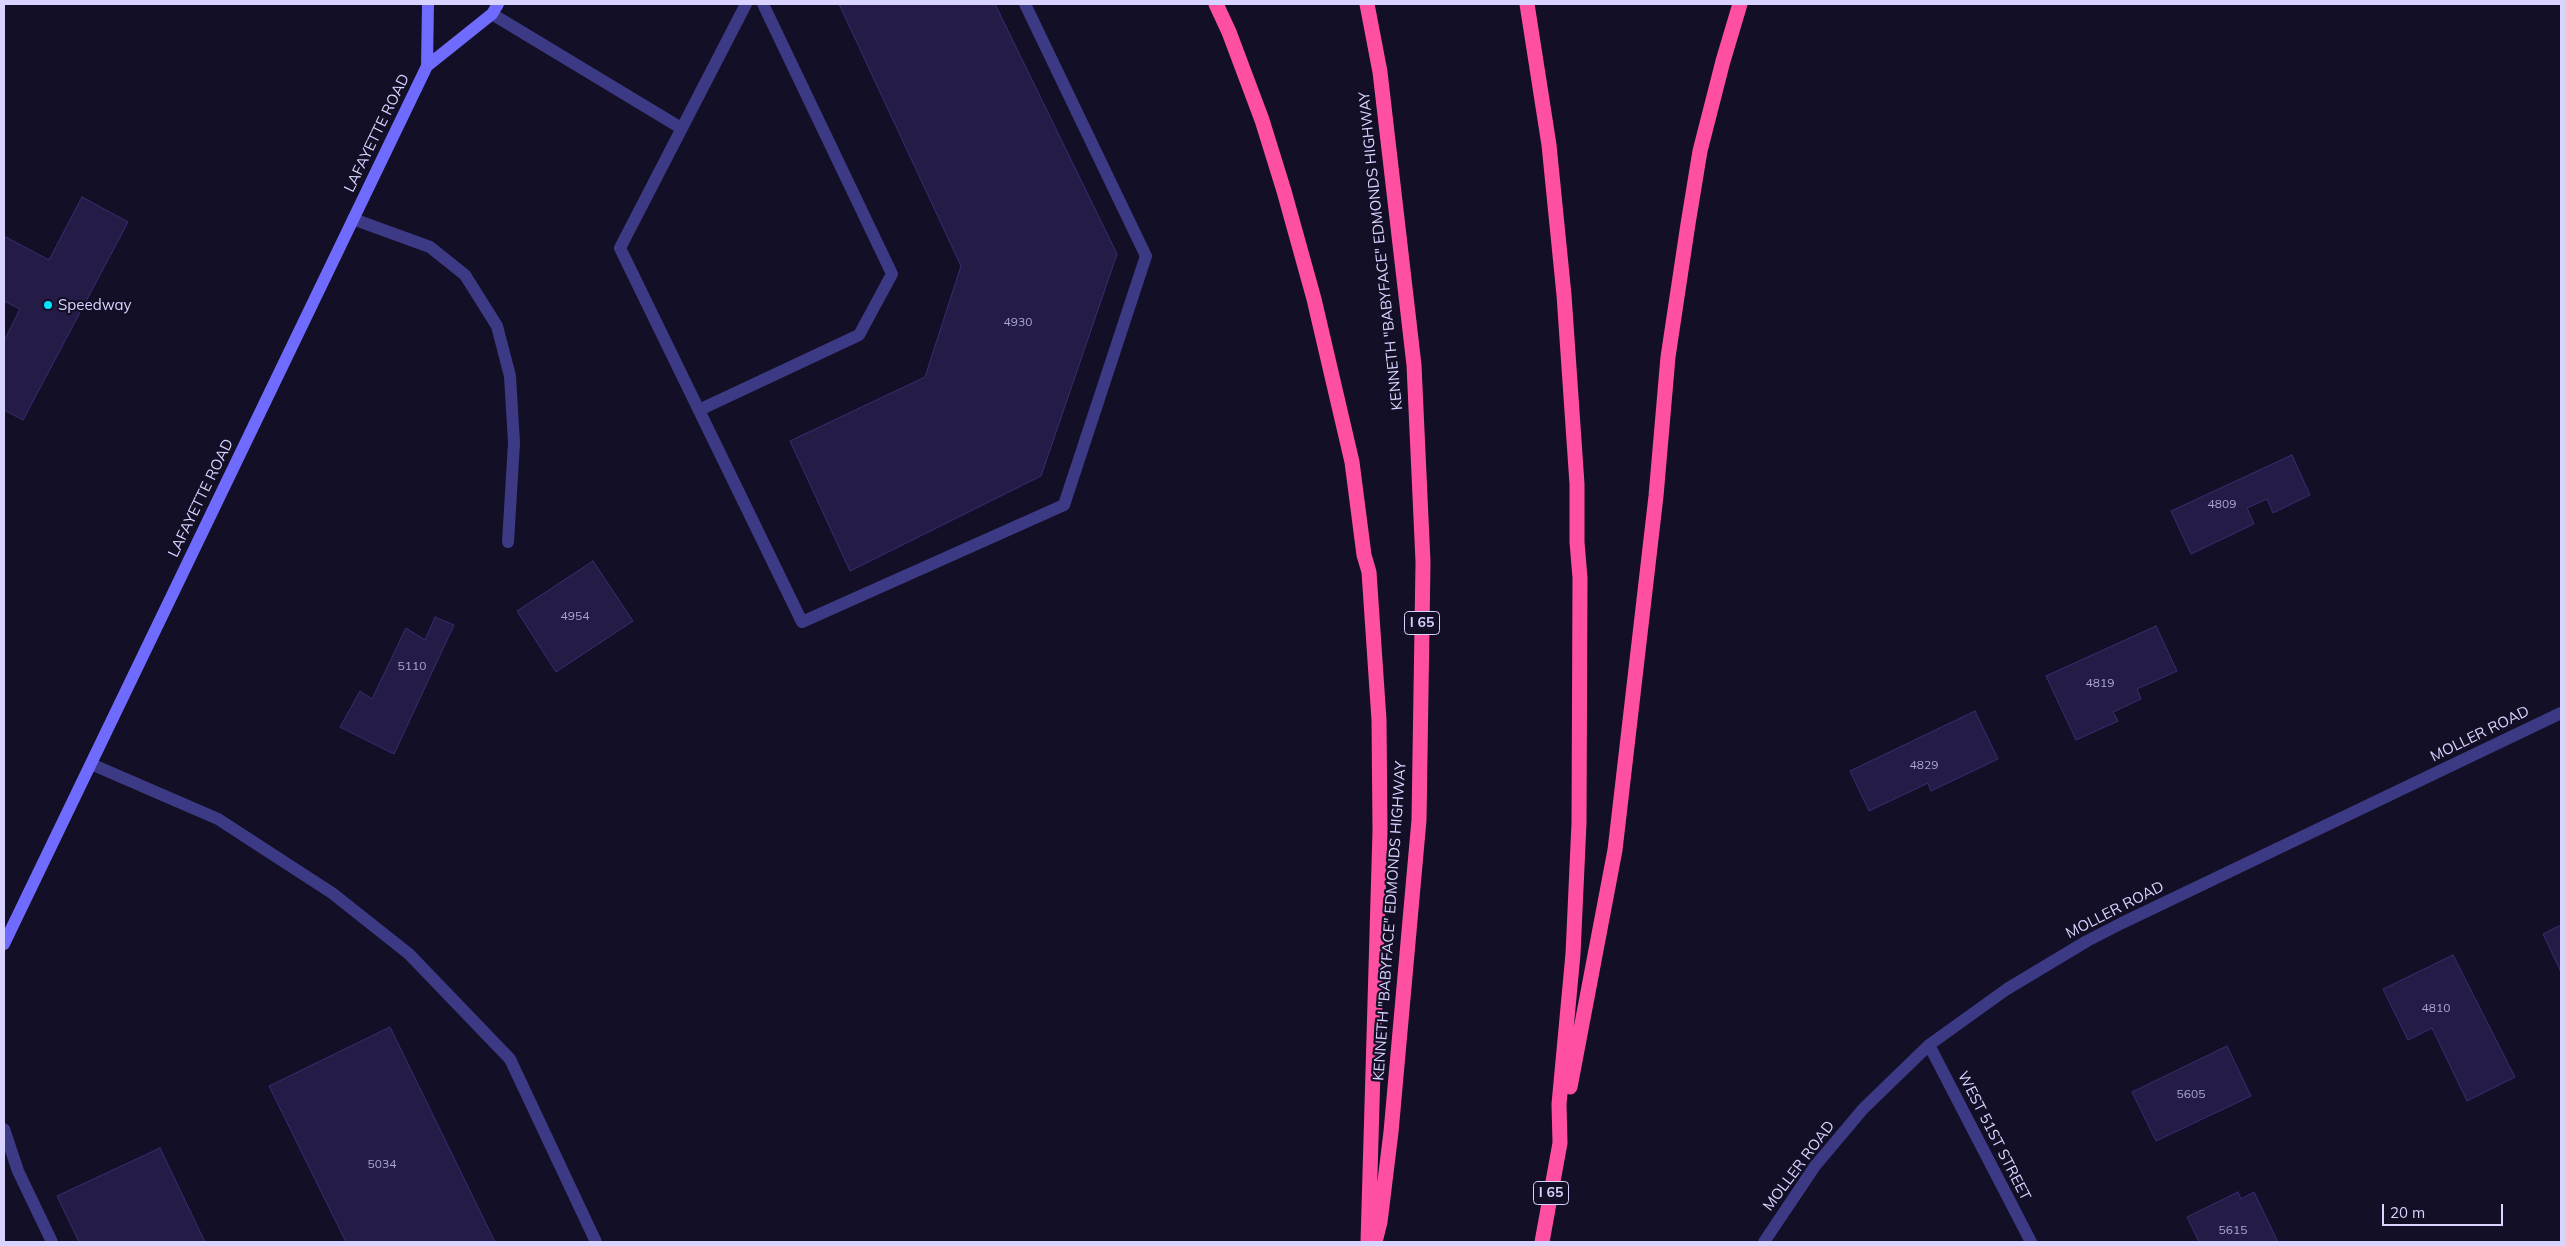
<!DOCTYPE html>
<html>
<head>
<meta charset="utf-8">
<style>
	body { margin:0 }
	#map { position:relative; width:2565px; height:1246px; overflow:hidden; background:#130f26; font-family:Mulish,sans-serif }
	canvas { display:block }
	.frame { position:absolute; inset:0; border:5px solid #d9d4ff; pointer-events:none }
	.scale { position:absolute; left:2382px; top:1204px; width:121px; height:22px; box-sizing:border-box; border:2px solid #d9d4ff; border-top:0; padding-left:6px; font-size:15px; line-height:18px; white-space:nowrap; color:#d9d4ff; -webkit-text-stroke:4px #130f26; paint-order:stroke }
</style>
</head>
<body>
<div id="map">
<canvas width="2565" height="1246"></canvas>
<div class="frame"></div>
<div class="scale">20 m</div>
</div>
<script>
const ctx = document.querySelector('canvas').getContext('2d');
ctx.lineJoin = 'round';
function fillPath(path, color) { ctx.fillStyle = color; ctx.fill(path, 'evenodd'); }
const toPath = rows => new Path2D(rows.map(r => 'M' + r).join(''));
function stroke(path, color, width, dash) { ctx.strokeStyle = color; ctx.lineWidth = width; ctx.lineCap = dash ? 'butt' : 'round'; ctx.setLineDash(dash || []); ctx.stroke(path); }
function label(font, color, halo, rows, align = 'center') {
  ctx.font = font + ' Mulish,sans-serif'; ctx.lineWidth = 4.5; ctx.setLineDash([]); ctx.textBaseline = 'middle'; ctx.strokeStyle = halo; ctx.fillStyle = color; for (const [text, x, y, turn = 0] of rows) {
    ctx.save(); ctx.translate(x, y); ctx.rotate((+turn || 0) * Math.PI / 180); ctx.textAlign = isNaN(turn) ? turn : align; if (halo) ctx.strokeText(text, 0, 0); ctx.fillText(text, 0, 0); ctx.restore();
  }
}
const building = toPath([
	[839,4,995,4,1117,254,1041,476,850,571,790,441,925,377,961,266,839,4],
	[82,197,128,222,23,420,4,410,4,341,20,309,4,301,4,236,49,260,82,197],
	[2292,455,2310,495,2273,513,2267,499,2247,508,2254,524,2191,554,2171,511,2292,455],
	[593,561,633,621,556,672,517,611,593,561],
	[435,617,454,625,394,754,340,727,360,691,372,699,406,628,425,640,435,617],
	[2156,626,2177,671,2137,689,2141,699,2113,712,2118,721,2076,740,2046,676,2156,626],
	[1975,711,1998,759,1931,791,1928,783,1869,811,1850,771,1975,711],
	[2561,925,2561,972,2543,934,2561,925],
	[2453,955,2515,1077,2467,1101,2432,1028,2408,1040,2383,989,2453,955],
	[390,1027,495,1242,346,1242,269,1086,390,1027],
	[2227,1046,2251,1096,2156,1141,2132,1092,2227,1046],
	[160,1148,205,1242,79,1242,57,1196,160,1148],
	[2238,1192,2241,1199,2254,1192,2278,1242,2199,1242,2187,1217,2238,1192]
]);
const lane = toPath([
	[746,4,620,248,802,622,1064,505,1146,256,1025,4],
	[492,14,681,128],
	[353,219,430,247,465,275,497,326,510,376,514,443,508,542],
	[699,410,859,335,892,274,763,4],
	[91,764,218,819,332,893,409,954,510,1059,596,1242],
	[4,1129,18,1171,52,1242]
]);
const street = toPath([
	[1929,1045,2031,1242],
	[1764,1242,1815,1166,1863,1109,1929,1045,2007,989,2087,941,2122,923,2561,713]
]);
const secondary = toPath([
	[427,66,492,14,498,4],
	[4,944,427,66,428,4]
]);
const highway = toPath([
	[1216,4,1229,32,1262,120,1284,191,1314,299,1352,462,1364,555,1369,572,1379,720,1380,831,1368,1242],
	[1367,4,1380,72,1414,365,1423,562,1419,820,1391,1132,1380,1222,1375,1242],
	[1527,4,1549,145,1564,295,1577,484,1577,542,1580,578,1579,823,1573,954,1559,1104,1560,1143,1542,1242],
	[1570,1087,1615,850,1656,496,1668,357,1688,224,1700,151,1723,61,1740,4]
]);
const markers = [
	[48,305,5,"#00e5ff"]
];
const numberNames = [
	["4930",1018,322],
	["4809",2222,504],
	["4954",575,616],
	["5110",412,666],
	["4819",2100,683],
	["4829",1924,765],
	["4810",2436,1008],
	["5605",2191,1094],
	["5034",382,1164],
	["5615",2233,1230]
];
const shields = [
	[1422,623,35],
	[1551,1193,35]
];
const shieldNames = [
	["I 65",1422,623],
	["I 65",1551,1193]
];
const streetNames = [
	["LAFAYETTE ROAD",377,133,-64],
	["KENNETH \"BABYFACE\" EDMONDS HIGHWAY",1381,251,-96],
	["LAFAYETTE ROAD",201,498,-64],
	["MOLLER ROAD",2480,734,-26],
	["MOLLER ROAD",2115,910,-27],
	["KENNETH \"BABYFACE\" EDMONDS HIGHWAY",1390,921,-86],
	["WEST 51ST STREET",1994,1136,63],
	["MOLLER ROAD",1799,1166,-53]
];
const poiNames = [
	["Speedway",58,305]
];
fillPath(building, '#241b47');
stroke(building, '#3b2d73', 1);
stroke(lane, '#3d3a85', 12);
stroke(street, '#3d3a85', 12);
stroke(secondary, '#6f6bff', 12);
stroke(highway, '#ff4fa3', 15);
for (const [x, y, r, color] of markers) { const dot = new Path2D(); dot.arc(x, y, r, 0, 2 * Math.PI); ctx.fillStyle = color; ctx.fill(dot); stroke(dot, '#130f26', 2); }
label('12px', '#aca6d1', null, numberNames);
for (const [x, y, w] of shields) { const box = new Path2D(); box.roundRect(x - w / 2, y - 11.5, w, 23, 4); ctx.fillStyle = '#130f26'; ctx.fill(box); stroke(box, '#d9d4ff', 1); }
label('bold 14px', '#d9d4ff', null, shieldNames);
label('15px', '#d9d4ff', '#130f26', streetNames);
label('15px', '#d9d4ff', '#130f26', poiNames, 'left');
</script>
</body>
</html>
